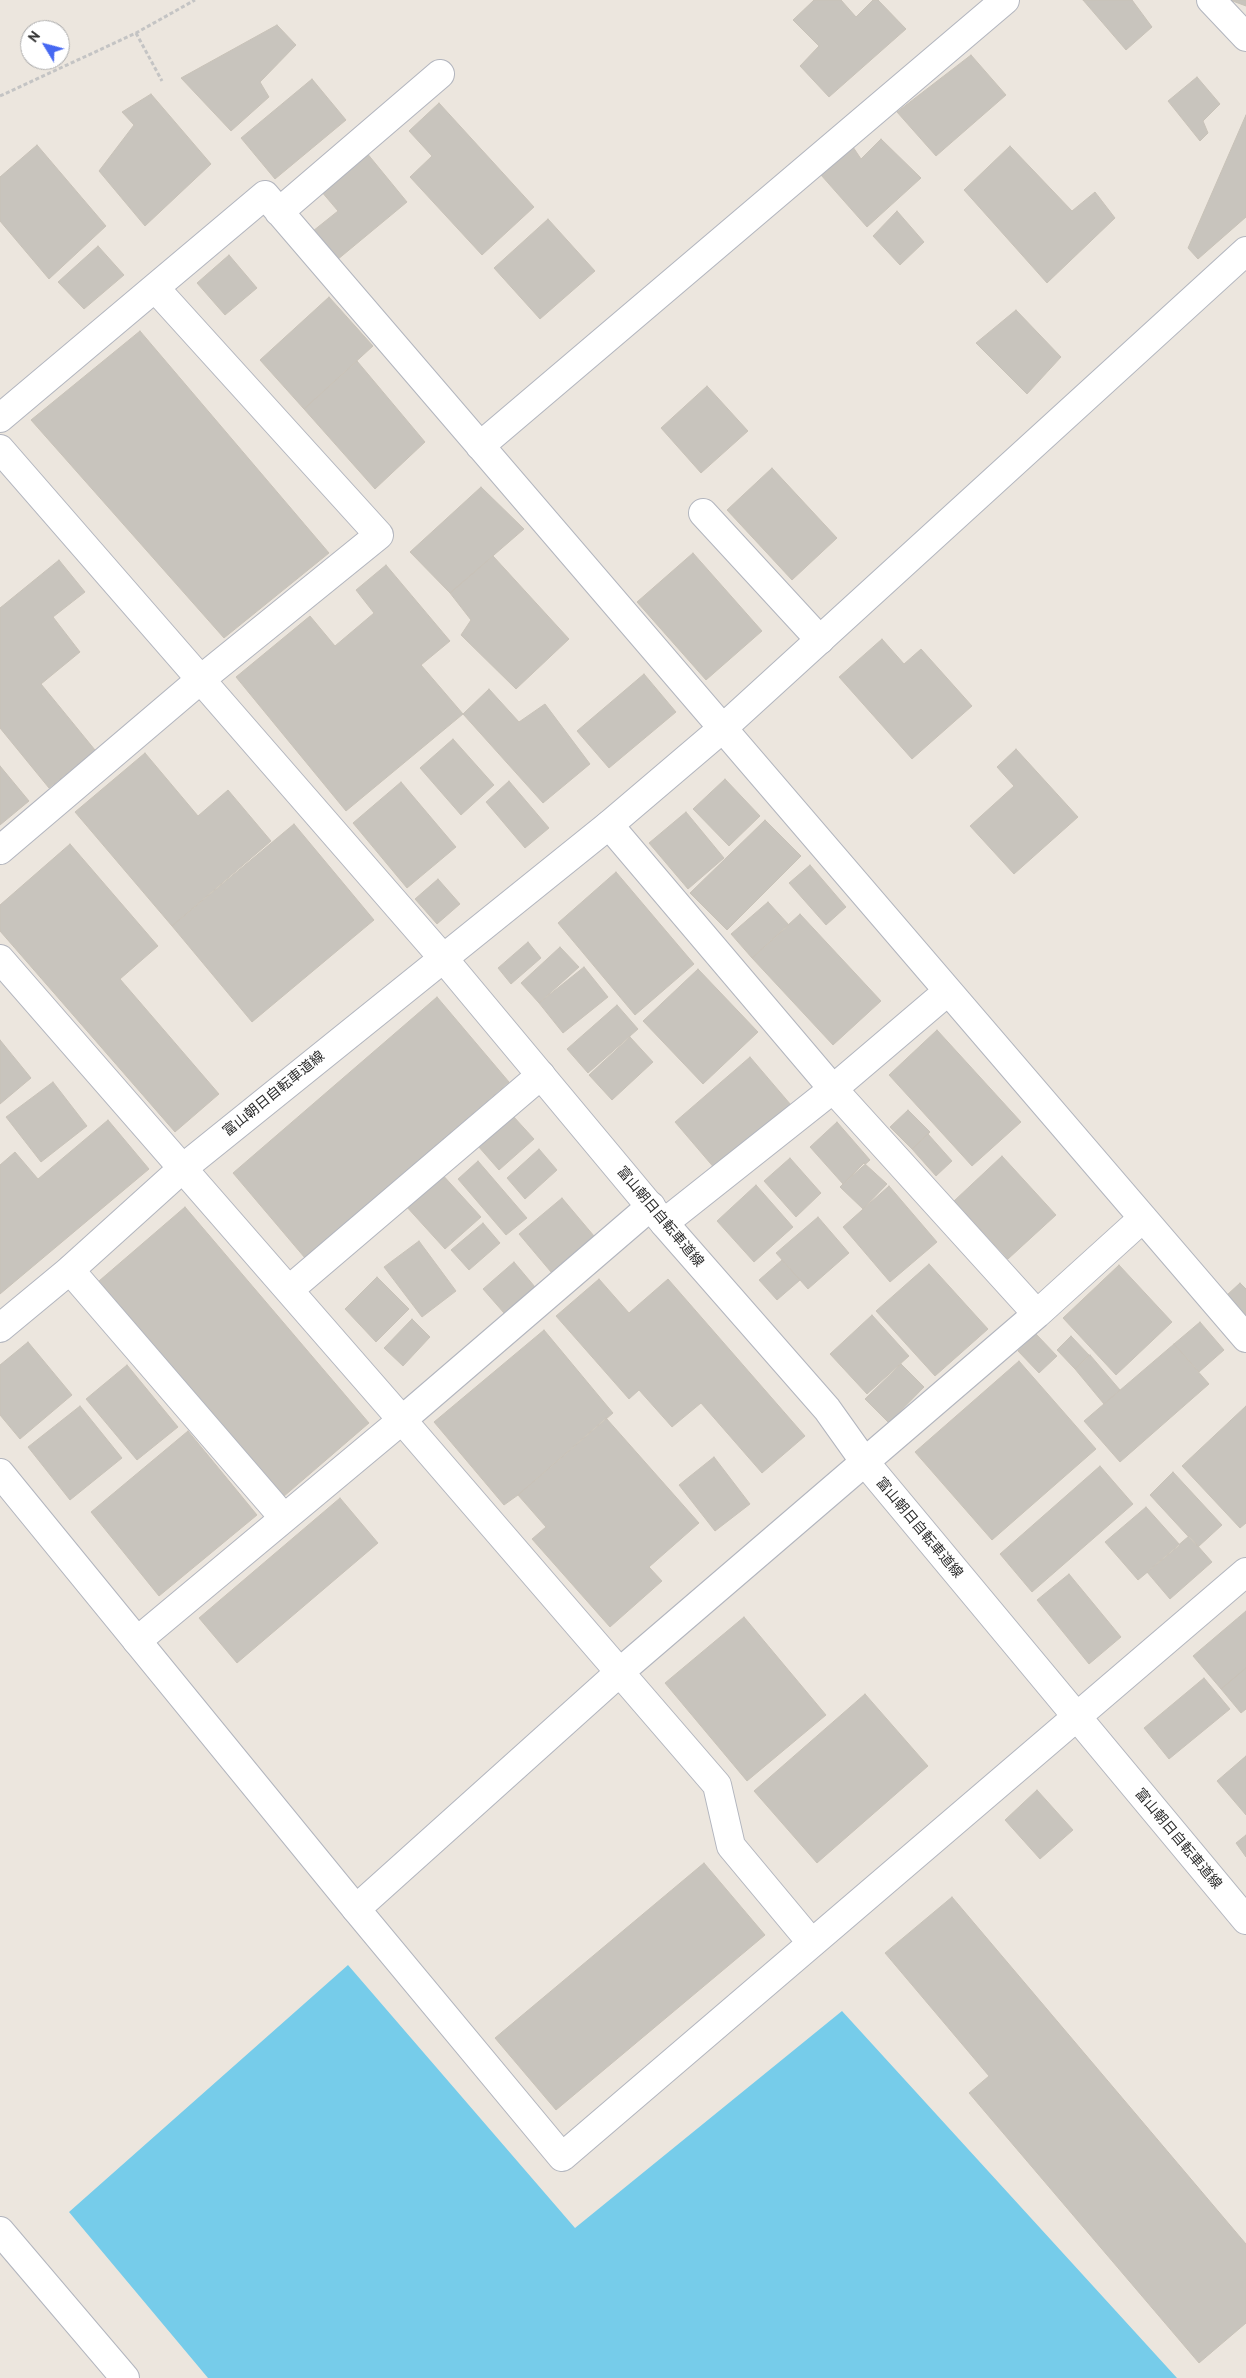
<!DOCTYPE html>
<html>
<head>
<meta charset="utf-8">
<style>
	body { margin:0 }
	#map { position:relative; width:1246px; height:2378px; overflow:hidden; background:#ece6de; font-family:"PT Sans",sans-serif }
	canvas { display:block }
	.north { position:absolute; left:20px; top:20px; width:50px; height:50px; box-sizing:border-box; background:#fff; border:1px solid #aaa; border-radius:50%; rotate:307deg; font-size:14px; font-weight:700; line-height:20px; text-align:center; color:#2b2b2b }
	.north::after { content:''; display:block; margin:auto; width:18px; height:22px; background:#4668f2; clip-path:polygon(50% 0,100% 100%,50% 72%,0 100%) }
</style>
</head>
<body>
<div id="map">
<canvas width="1246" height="2378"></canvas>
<div class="north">N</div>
</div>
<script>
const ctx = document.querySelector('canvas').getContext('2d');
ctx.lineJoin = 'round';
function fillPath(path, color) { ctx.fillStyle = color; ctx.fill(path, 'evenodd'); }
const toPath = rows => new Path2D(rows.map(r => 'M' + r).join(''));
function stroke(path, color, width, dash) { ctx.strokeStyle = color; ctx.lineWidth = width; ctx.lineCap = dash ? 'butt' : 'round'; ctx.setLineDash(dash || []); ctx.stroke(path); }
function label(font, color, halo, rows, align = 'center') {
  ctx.font = font + ' "PT Sans","Noto Sans JP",sans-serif'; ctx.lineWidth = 4.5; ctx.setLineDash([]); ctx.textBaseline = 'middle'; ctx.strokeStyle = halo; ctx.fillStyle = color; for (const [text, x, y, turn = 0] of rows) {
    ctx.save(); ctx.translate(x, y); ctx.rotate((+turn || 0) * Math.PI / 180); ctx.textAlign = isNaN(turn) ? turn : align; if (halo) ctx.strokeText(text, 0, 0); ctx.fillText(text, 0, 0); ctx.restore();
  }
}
const water = toPath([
	[348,1965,575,2228,842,2011,1177,2378,208,2378,69,2212]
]);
const building = toPath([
	[814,0,841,0,856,17,873,0,878,0,906,29,829,97,800,66,819,46,793,20,814,0],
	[1083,0,1132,0,1152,27,1126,50,1083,0],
	[1230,0,1246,0,1246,6,1230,0],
	[277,25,296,45,260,82,269,97,231,131,181,78,277,25],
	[971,55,1006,95,936,156,897,112,971,55],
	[1197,77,1220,104,1203,121,1208,133,1200,141,1168,101,1197,77],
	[312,79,346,120,275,179,241,138,312,79],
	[151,94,211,164,145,226,99,171,134,125,122,112,151,94],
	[439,103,534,207,482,255,410,177,432,156,409,131,439,103],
	[1246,115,1246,217,1198,259,1188,248,1246,115],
	[881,139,921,178,867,227,821,175,853,147,861,159,881,139],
	[37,145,106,226,49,279,0,221,0,177,37,145],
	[1010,146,1072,211,1095,192,1115,218,1047,283,964,190,1010,146],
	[366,152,407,202,337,260,313,231,338,211,321,191,366,152],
	[897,211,924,242,900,265,873,236,897,211],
	[548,219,595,271,540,319,494,268,548,219],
	[98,246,124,275,84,309,58,282,98,246],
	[229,255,257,288,225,315,197,283,229,255],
	[329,297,373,346,304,409,260,360,329,297],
	[1016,310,1061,357,1027,394,976,343,1016,310],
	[140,331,329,553,224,638,31,420,140,331],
	[357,361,425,442,375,489,304,409,357,361],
	[707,386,748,431,701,473,661,428,707,386],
	[772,468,837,538,792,580,727,510,772,468],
	[481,487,524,529,450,593,410,552,481,487],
	[693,553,762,631,706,680,637,602,693,553],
	[493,556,569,639,516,689,461,635,471,620,450,593,493,556],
	[59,560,85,592,53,617,80,652,41,684,95,750,49,788,0,728,0,608,59,560],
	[386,565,450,641,421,665,463,714,346,811,236,677,310,616,335,646,374,613,356,590,386,565],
	[882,639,904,664,921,649,972,706,912,759,839,677,882,639],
	[644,674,676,712,609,768,577,731,644,674],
	[489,689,519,722,545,704,590,764,543,803,463,714,489,689],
	[453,739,494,785,461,815,420,768,453,739],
	[1016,749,1078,817,1014,874,970,826,1014,786,997,767,1016,749],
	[145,753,198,816,228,790,271,841,172,926,75,812,145,753],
	[0,766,29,801,0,825,0,766],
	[725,779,760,816,729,846,693,809,725,779],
	[509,781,549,828,525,848,486,802,509,781],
	[401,782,456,847,407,888,353,823,401,782],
	[686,812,724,858,688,889,649,843,686,812],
	[765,820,801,856,727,930,690,893,765,820],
	[294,824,374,920,252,1022,172,926,294,824],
	[70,844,158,946,120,979,219,1094,175,1132,0,931,0,905,70,844],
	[810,865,846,907,826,925,789,883,810,865],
	[616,872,694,964,635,1015,558,923,616,872],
	[438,879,460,904,437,924,415,899,438,879],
	[768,902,789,925,752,958,731,934,768,902],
	[800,914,881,1001,833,1045,752,958,800,914],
	[528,942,541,958,511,984,498,968,528,942],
	[560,947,579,967,539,1003,521,983,560,947],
	[584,967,608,997,563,1033,539,1003,584,967],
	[698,969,758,1032,703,1084,643,1021,698,969],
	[437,997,509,1082,305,1258,233,1173,437,997],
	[617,1005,638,1029,588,1073,567,1049,617,1005],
	[937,1030,1021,1122,972,1166,889,1075,937,1030],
	[630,1037,653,1062,612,1100,589,1075,630,1037],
	[0,1040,31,1078,0,1104,0,1040],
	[750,1057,791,1105,716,1170,675,1122,750,1057],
	[53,1082,87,1126,41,1162,6,1117,53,1082],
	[908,1110,930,1132,912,1149,890,1127,908,1110],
	[513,1116,534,1139,499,1170,478,1146,513,1116],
	[108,1120,149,1169,0,1294,0,1165,15,1152,38,1179,108,1120],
	[837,1122,870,1160,843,1184,810,1147,837,1122],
	[928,1134,952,1161,936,1176,912,1149,928,1134],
	[539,1149,557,1170,525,1199,507,1178,539,1149],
	[1002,1156,1056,1215,1008,1259,954,1201,1002,1156],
	[790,1158,821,1193,796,1217,764,1181,790,1158],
	[478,1161,527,1218,506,1235,458,1179,478,1161],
	[864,1163,887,1184,863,1209,840,1187,864,1163],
	[440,1172,481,1217,445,1249,405,1205,440,1172],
	[756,1185,793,1227,754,1262,717,1221,756,1185],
	[889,1186,937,1242,890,1282,843,1227,889,1186],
	[562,1198,594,1236,551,1272,519,1234,562,1198],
	[185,1207,369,1423,283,1497,99,1281,185,1207],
	[818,1217,849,1253,808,1289,776,1253,818,1217],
	[483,1223,500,1243,469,1270,451,1250,483,1223],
	[419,1241,456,1291,422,1317,384,1267,419,1241],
	[782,1260,800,1280,777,1300,759,1280,782,1260],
	[514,1262,535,1287,504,1313,483,1289,514,1262],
	[929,1264,988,1329,935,1376,876,1311,929,1264],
	[1119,1265,1172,1322,1116,1375,1063,1318,1119,1265],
	[377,1277,409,1309,376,1342,345,1309,377,1277],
	[599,1279,629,1313,668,1279,805,1436,762,1473,701,1403,672,1427,639,1390,629,1399,556,1316,599,1279],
	[1240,1283,1246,1289,1246,1315,1227,1295,1240,1283],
	[872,1315,909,1356,867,1394,830,1354,872,1315],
	[412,1319,430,1337,403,1366,384,1348,412,1319],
	[1200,1322,1224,1350,1199,1372,1174,1344,1200,1322],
	[544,1330,613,1413,518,1495,504,1505,434,1422,544,1330],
	[1036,1334,1057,1356,1039,1373,1018,1351,1036,1334],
	[1071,1336,1089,1355,1075,1369,1057,1350,1071,1336],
	[28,1342,72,1395,20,1439,0,1415,0,1365,28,1342],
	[1174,1344,1209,1384,1120,1462,1084,1421,1174,1344],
	[1090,1355,1120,1390,1104,1404,1075,1369,1090,1355],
	[1019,1361,1096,1449,992,1540,915,1452,1019,1361],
	[901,1364,924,1387,889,1423,865,1399,901,1364],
	[127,1365,178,1427,137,1460,86,1399,127,1365],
	[80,1406,122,1458,70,1500,28,1447,80,1406],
	[1246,1406,1246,1523,1240,1528,1182,1466,1246,1406],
	[606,1418,699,1523,649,1567,662,1581,610,1627,532,1539,546,1527,518,1495,606,1418],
	[188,1431,257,1515,159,1596,91,1512,188,1431],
	[714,1457,750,1504,715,1531,679,1485,714,1457],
	[1100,1466,1133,1504,1032,1592,1000,1554,1100,1466],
	[1173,1472,1222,1525,1198,1547,1150,1495,1173,1472],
	[340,1498,378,1543,237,1663,199,1618,340,1498],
	[1146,1507,1180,1545,1138,1580,1105,1542,1146,1507],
	[1189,1536,1212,1562,1170,1599,1147,1572,1189,1536],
	[1069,1574,1121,1637,1089,1664,1037,1600,1069,1574],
	[1246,1611,1246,1668,1221,1689,1193,1656,1246,1611],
	[744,1617,826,1715,747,1781,665,1683,744,1617],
	[1246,1668,1246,1709,1241,1713,1221,1689,1246,1668],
	[1204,1678,1230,1709,1169,1759,1144,1728,1204,1678],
	[865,1694,928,1766,817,1863,754,1791,865,1694],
	[1246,1756,1246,1815,1217,1781,1246,1756],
	[1037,1790,1073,1830,1040,1859,1005,1820,1037,1790],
	[1246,1835,1246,1857,1236,1843,1246,1835],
	[704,1863,765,1935,556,2110,495,2038,704,1863],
	[952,1897,1246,2244,1246,2323,1199,2363,969,2093,989,2076,885,1953,952,1897]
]);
const path = toPath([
	[136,33,162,81],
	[0,96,136,33,195,0]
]);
const minor = toPath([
	[1211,0,1246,37],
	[279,212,440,74],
	[0,418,265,195,1246,1338],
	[480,446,1005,0],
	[0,449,443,958],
	[703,513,820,640],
	[609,825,833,1089,1037,1314],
	[0,850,200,680,379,535,156,289],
	[0,959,402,1420,137,1641],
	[651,1206,402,1420,717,1785,731,1846,811,1942],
	[664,1223,833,1089,947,992],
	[70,1270,284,1518],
	[290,1289,541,1075],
	[356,1909,621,1671,1037,1314,1143,1218],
	[0,2231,125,2378]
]);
const tertiary = toPath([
	[443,958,664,1223,827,1409,864,1461,1246,1920],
	[0,1328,70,1270,183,1168,609,825,723,728,1246,251],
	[0,1473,356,1909,562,2157,1246,1572]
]);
const streetNames = [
	["富山朝日自転車道線",274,1094,-39],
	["富山朝日自転車道線",660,1217,50],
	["富山朝日自転車道線",919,1528,50],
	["富山朝日自転車道線",1178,1839,50]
];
fillPath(water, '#76ccea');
fillPath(building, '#c8c4bd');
stroke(building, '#c8c2b8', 1);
stroke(minor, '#b2b5be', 30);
stroke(tertiary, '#b2b5be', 30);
stroke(path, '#c4c4c4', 3, [4, 2.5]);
stroke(minor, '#fff', 28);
stroke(tertiary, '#fff', 28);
label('14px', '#2b2b2b', '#fff', streetNames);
</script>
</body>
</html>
